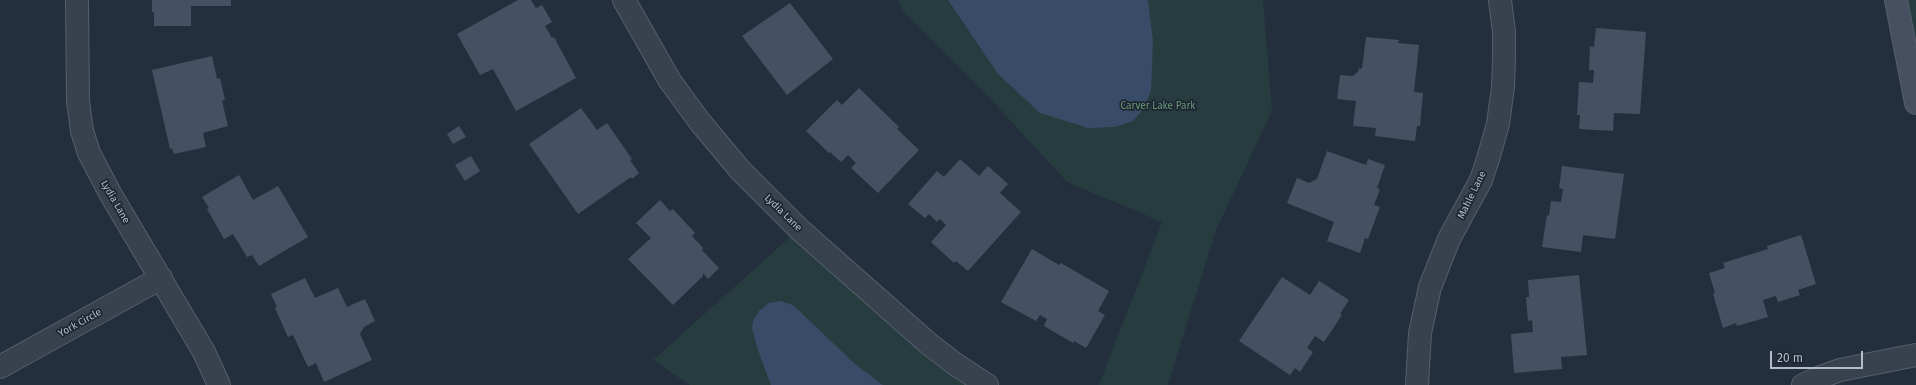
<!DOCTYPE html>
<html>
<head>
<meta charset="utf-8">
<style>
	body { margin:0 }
	#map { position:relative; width:1916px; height:385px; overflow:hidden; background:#242f3e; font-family:"Fira Sans",sans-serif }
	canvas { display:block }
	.scale { position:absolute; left:1770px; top:351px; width:93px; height:18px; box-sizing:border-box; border:2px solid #b4bcc9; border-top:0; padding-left:5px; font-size:12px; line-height:14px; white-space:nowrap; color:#b4bcc9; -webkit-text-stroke:3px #1d2633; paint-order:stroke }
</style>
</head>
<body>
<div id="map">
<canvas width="1916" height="385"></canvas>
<div class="scale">20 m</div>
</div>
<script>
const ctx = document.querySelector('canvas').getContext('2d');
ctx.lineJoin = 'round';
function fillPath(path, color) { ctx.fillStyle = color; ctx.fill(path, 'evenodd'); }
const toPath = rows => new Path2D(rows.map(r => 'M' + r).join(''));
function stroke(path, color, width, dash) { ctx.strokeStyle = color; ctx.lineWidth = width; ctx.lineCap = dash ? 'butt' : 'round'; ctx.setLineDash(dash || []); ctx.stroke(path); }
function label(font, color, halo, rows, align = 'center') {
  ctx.font = font + ' "Fira Sans",sans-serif'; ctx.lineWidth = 3.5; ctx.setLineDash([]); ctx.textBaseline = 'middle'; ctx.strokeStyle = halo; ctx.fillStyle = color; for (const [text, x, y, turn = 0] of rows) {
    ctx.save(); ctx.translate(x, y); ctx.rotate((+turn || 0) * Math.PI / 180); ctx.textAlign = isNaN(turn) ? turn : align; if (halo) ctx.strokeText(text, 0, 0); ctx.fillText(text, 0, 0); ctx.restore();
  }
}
const green = toPath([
	[897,0,1263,0,1272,111,1216,230,1168,385,1099,385,1162,222,1067,182,986,94,904,12],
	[1896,0,1916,0,1916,62],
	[799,229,987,385,690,385,653,360]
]);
const water = toPath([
	[948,0,1148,0,1153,41,1151,91,1144,108,1133,121,1115,127,1088,128,1040,113,998,74],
	[780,301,793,305,855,364,883,385,771,385,758,350,752,329,753,320,759,311,769,303]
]);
const building = toPath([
	[152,0,231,0,231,6,191,6,191,26,154,26,154,12,152,12],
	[518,0,531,0,536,8,542,5,552,22,545,26,552,38,554,37,576,78,516,111,493,69,480,75,457,34],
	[790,3,833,59,787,95,742,36],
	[1596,28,1646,32,1640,114,1614,113,1613,131,1579,129,1580,115,1577,115,1579,82,1593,83,1594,70,1589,70,1590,46,1594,47],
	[1366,37,1399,40,1398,43,1419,45,1414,92,1423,93,1420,126,1417,126,1415,141,1375,136,1376,128,1353,126,1356,101,1337,99,1340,75,1353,76,1358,72,1359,68,1362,69],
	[212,56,217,79,220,78,225,100,222,101,228,126,203,133,206,147,174,154,172,148,170,149,152,70],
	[859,88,899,127,897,129,919,150,878,193,851,168,856,163,848,155,841,162,830,152,829,153,806,131,837,100,842,105],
	[581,108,597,130,607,123,632,159,630,160,639,173,632,179,631,177,578,214,529,144],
	[459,126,466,137,453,144,447,134],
	[1327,151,1366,165,1368,159,1385,165,1377,188,1380,189,1374,205,1380,207,1368,239,1365,238,1360,253,1327,241,1334,222,1287,203,1297,178,1309,183,1317,179],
	[471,156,480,171,465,181,455,165],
	[960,159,979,176,988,166,1008,184,1000,193,1021,212,968,271,956,261,954,263,931,242,946,225,940,219,937,222,929,214,925,218,908,204,937,171,944,177],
	[1562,166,1624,174,1615,239,1583,235,1581,252,1542,247,1547,215,1549,216,1551,201,1561,202,1563,189,1559,188],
	[239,175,253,200,278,186,308,237,259,266,252,255,247,257,233,234,224,239,207,209,209,208,202,197],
	[660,200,670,211,673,209,695,233,692,236,703,248,702,250,719,268,708,279,703,273,703,276,673,305,628,259,651,238,636,223],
	[1801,235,1816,284,1798,290,1800,295,1778,302,1776,296,1763,300,1768,317,1737,326,1736,323,1723,328,1713,294,1715,293,1709,273,1725,268,1723,263,1768,249,1767,246],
	[1032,249,1059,265,1061,263,1109,291,1098,311,1105,315,1086,348,1074,341,1073,343,1044,326,1047,319,1040,315,1036,321,1001,302],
	[1579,275,1587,355,1561,357,1562,369,1514,373,1511,334,1533,332,1532,320,1528,321,1526,297,1529,297,1528,280],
	[1282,277,1310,295,1319,281,1349,300,1340,314,1342,315,1324,342,1315,336,1307,348,1313,352,1300,372,1295,368,1290,375,1239,341],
	[305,278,315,298,338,288,347,307,365,299,375,321,364,327,360,334,372,360,324,382,316,363,308,367,293,335,288,337,275,308,277,307,271,294]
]);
const street = toPath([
	[77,0,78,101,82,131,89,153,111,195,204,352,219,385],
	[624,0,670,81,700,122,740,170,799,229,929,344,955,364,987,385],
	[0,367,161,278],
	[1417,385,1420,333,1430,287,1449,239,1481,180,1488,159,1498,124,1503,87,1504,59,1504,32,1500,0],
	[1803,385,1818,378,1840,370,1916,355]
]);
const secondary = toPath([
	[1896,0,1916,103]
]);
const parkNames = [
	["Carver Lake Park",1158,106]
];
const streetNames = [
	["Mahle Lane",1472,195,-64],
	["Lydia Lane",115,202,60],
	["Lydia Lane",783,213,44],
	["York Circle",80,323,-29]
];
fillPath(green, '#263c3f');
fillPath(water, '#394c67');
fillPath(building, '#455162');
stroke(street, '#565f6c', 24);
stroke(secondary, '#565f6c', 24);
stroke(street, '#38414e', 22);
stroke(secondary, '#465061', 22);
label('10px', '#6b9a76', '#1d2633', parkNames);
label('10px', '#b4bcc9', '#1d2633', streetNames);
</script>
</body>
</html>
